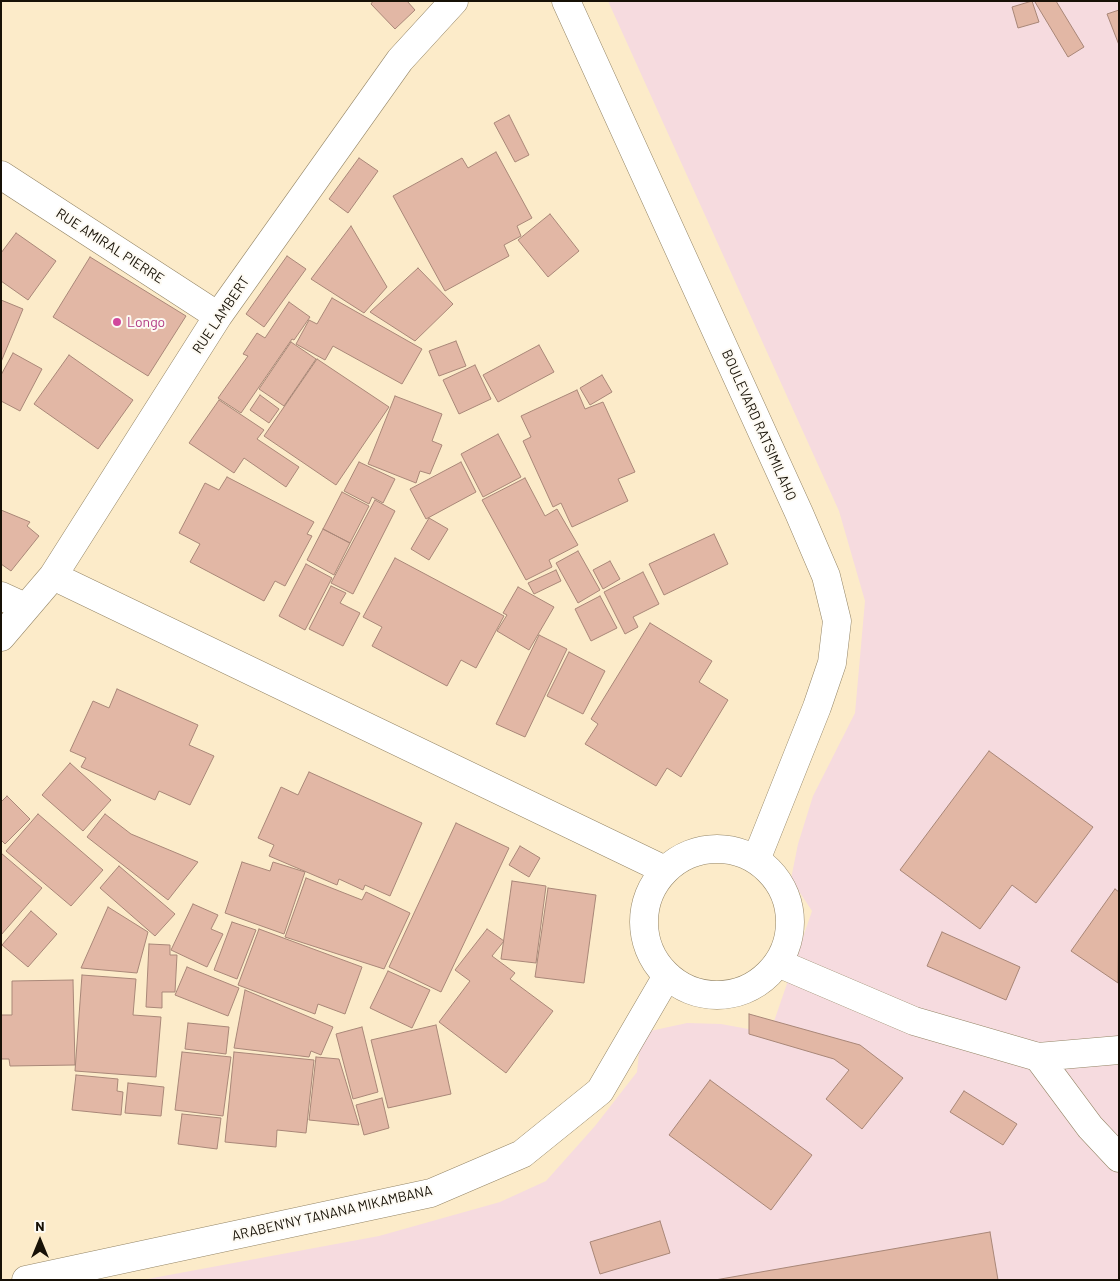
<!DOCTYPE html>
<html>
<head>
<meta charset="utf-8">
<style>
	body { margin:0 }
	#map { position:relative; width:1120px; height:1281px; overflow:hidden; background:#fcebc9; font-family:Barlow,sans-serif }
	canvas { display:block }
	.frame { position:absolute; inset:0; border:2px solid #171106; pointer-events:none }
	.north { position:absolute; left:15px; top:1216px; width:50px; height:50px; -webkit-text-stroke:4px #fdfaf3; paint-order:stroke; rotate:0deg; font-size:14px; font-weight:700; line-height:20px; text-align:center; color:#171106 }
	.north::after { content:''; display:block; margin:auto; width:18px; height:22px; background:#171106; clip-path:polygon(50% 0,100% 100%,50% 72%,0 100%) }
</style>
</head>
<body>
<div id="map">
<canvas width="1120" height="1281"></canvas>
<div class="frame"></div>
<div class="north">N</div>
</div>
<script>
const ctx = document.querySelector('canvas').getContext('2d');
ctx.lineJoin = 'round';
function fillPath(path, color) { ctx.fillStyle = color; ctx.fill(path, 'evenodd'); }
const toPath = rows => new Path2D(rows.map(r => 'M' + r).join(''));
function stroke(path, color, width, dash) { ctx.strokeStyle = color; ctx.lineWidth = width; ctx.lineCap = dash ? 'butt' : 'round'; ctx.setLineDash(dash || []); ctx.stroke(path); }
function label(font, color, halo, rows, align = 'center') {
  ctx.font = font + ' Barlow,sans-serif'; ctx.lineWidth = 4; ctx.setLineDash([]); ctx.textBaseline = 'middle'; ctx.strokeStyle = halo; ctx.fillStyle = color; for (const [text, x, y, turn = 0] of rows) {
    ctx.save(); ctx.translate(x, y); ctx.rotate((+turn || 0) * Math.PI / 180); ctx.textAlign = isNaN(turn) ? turn : align; if (halo) ctx.strokeText(text, 0, 0); ctx.fillText(text, 0, 0); ctx.restore();
  }
}
const industrial = toPath([
	[608,1,1119,1,1119,1280,142,1280,379,1236,500,1202,546,1181,595,1126,637,1072,641,1033,687,1023,721,1024,770,1033,812,911,791,879,798,844,813,796,855,713,865,601,839,511]
]);
const building = toPath([
	[373,1,407,1,415,10,395,29,371,4,373,1],
	[1032,1,1039,22,1018,28,1012,7,1032,1],
	[1037,1,1056,1,1084,47,1068,57,1035,2,1037,1],
	[1119,10,1119,45,1107,14,1119,10],
	[509,115,529,155,515,162,494,123,509,115],
	[496,152,532,218,517,226,521,236,504,245,509,256,445,291,393,196,462,158,468,168,496,152],
	[359,158,378,171,348,213,329,199,359,158],
	[550,214,579,251,548,277,518,240,550,214],
	[351,226,387,287,364,313,311,279,351,226],
	[16,233,56,261,28,300,1,281,1,253,16,233],
	[287,256,306,269,264,327,246,314,287,256],
	[90,257,186,316,148,376,53,317,90,257],
	[418,268,453,304,415,341,370,312,418,268],
	[332,298,422,349,402,384,333,346,325,360,296,344,309,320,317,324,332,298],
	[1,300,23,309,1,362,1,300],
	[289,302,310,317,294,340,292,339,241,413,218,398,248,356,243,354,257,333,265,338,289,302],
	[456,341,466,366,439,376,429,351,456,341],
	[291,342,316,359,284,406,259,389,291,342],
	[539,345,554,372,498,402,483,375,539,345],
	[13,353,42,369,20,411,1,401,1,375,13,353],
	[69,355,133,400,98,449,34,404,69,355],
	[317,359,389,407,336,485,264,436,317,359],
	[475,365,491,399,459,414,443,380,475,365],
	[602,375,612,392,590,405,580,388,602,375],
	[577,390,585,409,603,402,635,472,618,479,628,501,572,527,561,503,553,507,523,441,531,437,521,416,577,390],
	[260,395,279,409,269,423,250,410,260,395],
	[395,396,442,414,432,441,442,445,430,474,420,471,416,483,368,464,395,396],
	[219,400,264,430,257,439,299,467,286,487,244,458,234,473,189,443,219,400],
	[498,434,521,477,483,497,461,454,498,434],
	[359,462,395,479,383,503,372,497,369,504,344,491,359,462],
	[461,462,476,492,426,519,410,489,461,462],
	[227,477,314,522,307,534,312,536,285,586,275,581,264,601,190,562,200,544,179,533,205,483,219,490,227,477],
	[525,478,545,516,557,509,578,545,549,560,552,567,526,580,482,500,525,478],
	[342,492,369,506,350,543,323,529,342,492],
	[375,500,395,511,353,594,331,583,375,500],
	[1,510,30,522,27,526,39,536,11,571,1,564,1,510],
	[429,518,448,529,429,560,411,549,429,518],
	[323,529,350,543,334,575,307,560,323,529],
	[714,534,728,564,664,595,649,564,714,534],
	[578,551,600,590,578,603,556,563,578,551],
	[395,558,504,616,476,668,461,660,447,686,372,646,382,627,363,617,395,558],
	[610,561,620,579,603,589,593,570,610,561],
	[306,564,332,578,305,630,279,616,306,564],
	[556,570,561,581,534,594,528,583,556,570],
	[643,572,659,604,633,617,638,627,625,634,604,592,643,572],
	[331,586,346,593,340,603,360,613,343,646,309,629,331,586],
	[518,587,554,607,529,650,497,631,507,615,503,613,518,587],
	[600,596,617,628,591,641,575,609,600,596],
	[650,623,712,661,699,682,728,700,681,777,667,768,656,786,585,744,598,724,591,719,650,623],
	[539,635,567,649,525,737,496,724,539,635],
	[569,652,605,671,583,714,547,696,569,652],
	[117,689,198,725,189,745,214,756,190,805,159,791,155,800,81,767,86,758,70,751,93,701,109,708,117,689],
	[989,751,1093,827,1036,903,1012,885,980,929,900,870,989,751],
	[70,763,111,800,83,831,42,795,70,763],
	[309,772,422,823,390,896,365,885,363,890,339,879,337,885,269,856,274,845,258,838,281,787,298,795,309,772],
	[7,796,30,819,5,844,1,840,1,802,7,796],
	[38,814,103,870,71,906,6,851,38,814],
	[105,814,131,834,198,862,168,900,87,837,105,814],
	[456,823,509,848,441,992,389,967,456,823],
	[520,846,540,858,529,877,509,865,520,846],
	[1,853,42,888,1,935,1,853],
	[242,862,270,871,273,862,305,872,284,934,225,913,242,862],
	[119,866,175,914,155,936,100,888,119,866],
	[306,878,362,900,366,892,410,913,384,969,285,937,306,878],
	[512,881,546,886,536,963,501,959,512,881],
	[548,888,596,895,584,983,535,977,548,888],
	[1115,889,1119,892,1118,983,1071,951,1115,889],
	[193,904,218,915,211,929,223,934,207,967,171,950,193,904],
	[108,907,148,932,137,973,81,968,108,907],
	[31,911,57,934,28,967,2,945,31,911],
	[232,922,256,930,237,979,214,970,232,922],
	[259,929,362,967,345,1014,318,1004,315,1014,238,985,259,929],
	[487,929,504,941,492,956,515,973,510,979,553,1011,506,1073,439,1022,470,981,455,970,487,929],
	[942,932,1020,967,1006,1000,927,966,942,932],
	[149,944,170,945,170,955,177,955,175,992,162,992,162,1008,146,1007,149,944],
	[187,967,239,988,228,1016,175,995,187,967],
	[388,971,430,990,412,1028,370,1008,388,971],
	[82,975,136,979,133,1015,161,1017,156,1077,75,1071,82,975],
	[73,980,75,1065,10,1066,9,1059,1,1059,1,1015,12,1015,12,981,73,980],
	[245,990,333,1027,321,1055,311,1051,309,1057,234,1048,245,990],
	[749,1014,860,1045,903,1078,862,1129,826,1099,849,1070,834,1059,749,1034,749,1014],
	[188,1023,229,1027,226,1054,185,1049,188,1023],
	[436,1025,451,1094,388,1108,371,1040,436,1025],
	[362,1027,378,1092,353,1099,336,1034,362,1027],
	[182,1052,231,1057,223,1116,175,1110,182,1052],
	[234,1052,314,1060,306,1133,277,1130,276,1147,225,1142,234,1052],
	[316,1057,339,1059,359,1125,309,1120,316,1057],
	[76,1075,118,1079,117,1091,123,1092,121,1115,72,1110,76,1075],
	[710,1080,812,1155,771,1210,669,1135,710,1080],
	[128,1083,164,1087,161,1116,125,1113,128,1083],
	[964,1091,1017,1124,1003,1145,950,1112,964,1091],
	[382,1098,389,1128,364,1135,356,1105,382,1098],
	[182,1114,221,1118,217,1149,178,1144,182,1114],
	[660,1221,670,1253,600,1274,590,1242,660,1221],
	[990,1232,998,1280,715,1280,990,1232]
]);
const minor = toPath([
	[1,175,218,316],
	[53,576,665,870],
	[1,596,25,607],
	[1,637,53,576,218,316,400,60,454,1],
	[778,963,914,1021,1038,1057,1119,1050],
	[1038,1057,1090,1127,1119,1158]
]);
const major = toPath([
	[566,1,799,513,826,576,837,621,832,663,817,707,756,860],
	'644 922a73 73 0 1 1 146 0a73 73 0 1 1-146 0Z',
	[26,1280,431,1193,522,1154,600,1091,667,976]
]);
const markers = [
	[117,322,5,"#d1479c"]
];
const streetNames = [
	["RUE AMIRAL PIERRE",110,246,33],
	["RUE LAMBERT",221,315,-56],
	["BOULEVARD RATSIMILAHO",759,425,66],
	["ARABEN'NY TANANA MIKAMBANA",332,1213,-13]
];
const hotelNames = [
	["Longo",127,322]
];
fillPath(industrial, '#f6dbdf');
fillPath(building, '#e2b7a5');
stroke(building, '#a98778', 1);
stroke(minor, '#948566', 29);
stroke(major, '#948566', 29);
stroke(minor, '#fff', 28);
stroke(major, '#fff', 28);
for (const [x, y, r, color] of markers) { const dot = new Path2D(); dot.arc(x, y, r, 0, 2 * Math.PI); ctx.fillStyle = color; ctx.fill(dot); stroke(dot, '#fdfaf3', 2); }
label('14px', '#171106', '#fdfaf3', streetNames);
label('14px', '#b23c85', '#fdfaf3', hotelNames, 'left');
</script>
</body>
</html>
